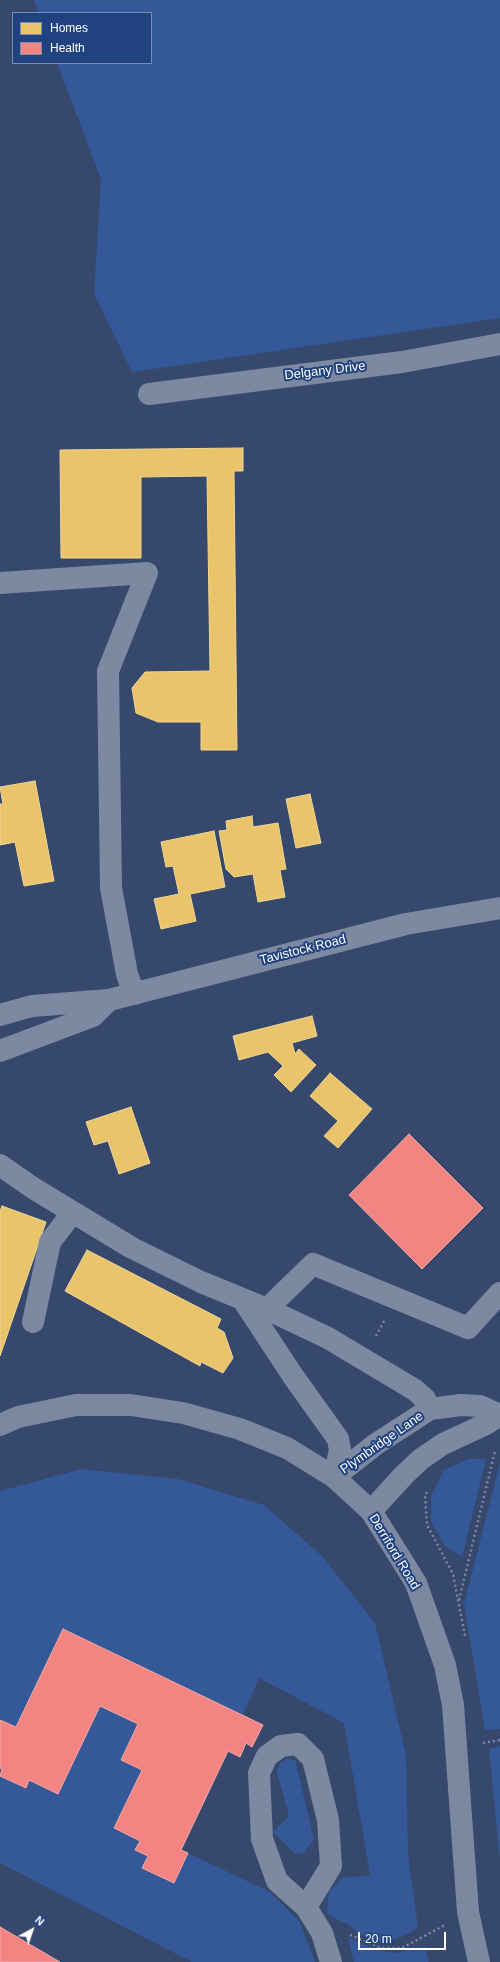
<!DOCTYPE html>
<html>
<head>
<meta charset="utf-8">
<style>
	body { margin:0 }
	#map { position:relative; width:500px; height:1962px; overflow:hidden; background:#36486b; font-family:Helvetica,sans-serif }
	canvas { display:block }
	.legend { position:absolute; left:12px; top:12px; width:140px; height:52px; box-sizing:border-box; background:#204281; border:1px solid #798eb3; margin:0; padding:5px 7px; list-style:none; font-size:12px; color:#fff }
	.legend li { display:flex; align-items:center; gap:8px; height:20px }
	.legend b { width:20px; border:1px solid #798eb3 }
	.north { position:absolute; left:12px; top:1910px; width:40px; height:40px; -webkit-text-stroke:3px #204281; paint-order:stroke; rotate:40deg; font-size:11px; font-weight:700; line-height:16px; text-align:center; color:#fff }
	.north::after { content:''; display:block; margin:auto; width:14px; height:18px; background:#fff; clip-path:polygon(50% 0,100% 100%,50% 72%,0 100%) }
	.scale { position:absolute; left:358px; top:1932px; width:88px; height:18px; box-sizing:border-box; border:2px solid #fff; border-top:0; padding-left:5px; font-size:12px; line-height:14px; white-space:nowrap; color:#fff; -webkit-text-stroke:3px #204281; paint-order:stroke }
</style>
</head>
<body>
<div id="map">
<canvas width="500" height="1962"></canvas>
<ul class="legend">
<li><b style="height:11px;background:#e9c46a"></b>Homes</li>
<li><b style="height:11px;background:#f28482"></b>Health</li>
</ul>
<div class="north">N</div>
<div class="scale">20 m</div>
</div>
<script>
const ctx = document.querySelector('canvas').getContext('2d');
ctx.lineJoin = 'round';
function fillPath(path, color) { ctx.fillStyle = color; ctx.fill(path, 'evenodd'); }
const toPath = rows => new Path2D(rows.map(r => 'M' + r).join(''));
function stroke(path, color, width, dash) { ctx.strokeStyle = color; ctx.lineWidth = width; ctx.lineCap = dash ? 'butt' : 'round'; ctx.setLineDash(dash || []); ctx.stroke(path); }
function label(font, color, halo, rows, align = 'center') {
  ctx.font = font + ' Helvetica,sans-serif'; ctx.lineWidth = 4; ctx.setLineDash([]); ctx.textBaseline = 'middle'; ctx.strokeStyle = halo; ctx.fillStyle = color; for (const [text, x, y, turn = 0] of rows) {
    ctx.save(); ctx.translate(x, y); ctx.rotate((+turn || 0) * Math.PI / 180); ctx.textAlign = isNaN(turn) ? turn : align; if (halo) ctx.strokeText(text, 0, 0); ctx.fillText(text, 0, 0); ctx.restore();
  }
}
const green = toPath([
	[34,0,500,0,500,318,132,372,94,294,101,179,57,63,151,63,151,13,38,13],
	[468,1459,486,1459,462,1557,445,1546,431,1521,431,1496,444,1470],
	[500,1463,500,1729,485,1730,464,1604],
	[81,1469,178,1479,264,1505,322,1556,375,1623,406,1755,408,1855,418,1927,408,1934,392,1940,380,1941,359,1933,347,1924,327,1914,329,1891,343,1878,370,1875,344,1723,259,1678,243,1715,63,1629,16,1727,0,1720,0,1491],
	[100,1706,138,1724,121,1760,142,1770,114,1828,140,1841,135,1850,148,1856,142,1868,174,1883,188,1853,270,1892,300,1922,315,1962,192,1962,0,1863,0,1776,25,1788,29,1780,58,1794],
	[500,1746,500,1860,489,1749],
	[286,1759,295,1760,314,1839,304,1853,295,1854,273,1832,289,1816,277,1772,280,1763],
	[348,1937,377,1950,395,1953,425,1947,429,1962,354,1962]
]);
const homes = toPath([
	[243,448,243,471,234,471,237,750,201,750,201,722,158,722,136,713,132,688,145,672,210,671,207,476,141,477,141,558,61,558,60,450,243,448],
	[35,781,54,881,24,886,15,842,0,845,0,804,3,804,0,787,35,781],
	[310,794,321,843,296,848,286,799,310,794],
	[252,816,253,827,278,823,286,869,280,870,285,897,258,902,253,874,234,877,226,869,219,831,227,830,226,821,252,816],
	[214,831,225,887,190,894,196,921,161,929,154,899,179,894,173,866,166,867,161,842,214,831],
	[312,1016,317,1036,292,1043,295,1054,299,1049,316,1065,291,1092,274,1075,283,1066,268,1052,239,1060,233,1036,312,1016],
	[330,1073,372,1109,338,1148,324,1136,338,1121,310,1096,330,1073],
	[131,1107,150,1163,119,1174,108,1141,94,1145,86,1122,131,1107],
	[2,1206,46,1222,0,1356,0,1211,2,1206],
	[87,1250,221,1319,217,1328,224,1332,233,1358,223,1373,201,1362,200,1366,65,1291,87,1250]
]);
const health = toPath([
	[409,1134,483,1208,422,1269,349,1195,409,1134],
	[63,1629,263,1725,252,1747,246,1743,240,1757,228,1751,181,1850,188,1853,174,1883,142,1868,148,1856,135,1850,140,1841,114,1828,142,1770,121,1760,138,1724,100,1706,58,1794,29,1780,26,1788,0,1776,2,1769,0,1768,0,1720,16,1727,63,1629],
	[0,1927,60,1962,0,1962,0,1927]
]);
const path = toPath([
	[376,1336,384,1321],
	[427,1492,425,1495,427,1525,453,1574,465,1636],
	[459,1600,495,1451],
	[483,1743,500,1740],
	[350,1935,381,1948,402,1948,445,1925]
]);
const minor = toPath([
	[149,394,402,362,500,344],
	[0,583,147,573,108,671,111,888,127,974,134,994],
	[0,1165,33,1188,132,1248,201,1282,267,1309,328,1338,415,1390,425,1399,430,1409],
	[243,1300,293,1376,338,1439,340,1450,334,1477],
	[267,1309,313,1264,468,1328,500,1293],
	[33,1322,50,1242,73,1212],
	[334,1477,376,1444,430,1409,461,1405,480,1406,500,1415],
	[371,1511,404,1475,421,1459,443,1444,486,1424,500,1415],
	[306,1907,331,1866,328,1820,313,1759,298,1744,281,1746,267,1756,259,1773,262,1839,277,1881,306,1907,322,1933,331,1962]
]);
const major = toPath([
	[0,1425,18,1417,76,1405,131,1405,183,1413,240,1429,287,1448,334,1477,371,1511,416,1583,445,1665,453,1705,468,1912,479,1962]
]);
const highway = toPath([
	[0,1015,32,1006,109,1000,406,924,500,908],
	[0,1051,93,1016,109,1000]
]);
const streetNames = [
	["Delgany Drive",325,371,-7],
	["Tavistock Road",303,950,-14],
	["Plymbridge Lane",382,1443,-35],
	["Derriford Road",394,1552,59]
];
fillPath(green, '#345898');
fillPath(homes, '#e9c46a');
stroke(homes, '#f0d697', 1);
fillPath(health, '#f28482');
stroke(health, '#f6a9a8', 1);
stroke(path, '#7c89a1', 2.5, [2, 3]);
stroke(minor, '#7c89a1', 22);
stroke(major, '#7b889f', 22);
stroke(highway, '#7d89a1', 22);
label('13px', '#fff', '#204281', streetNames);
</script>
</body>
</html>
